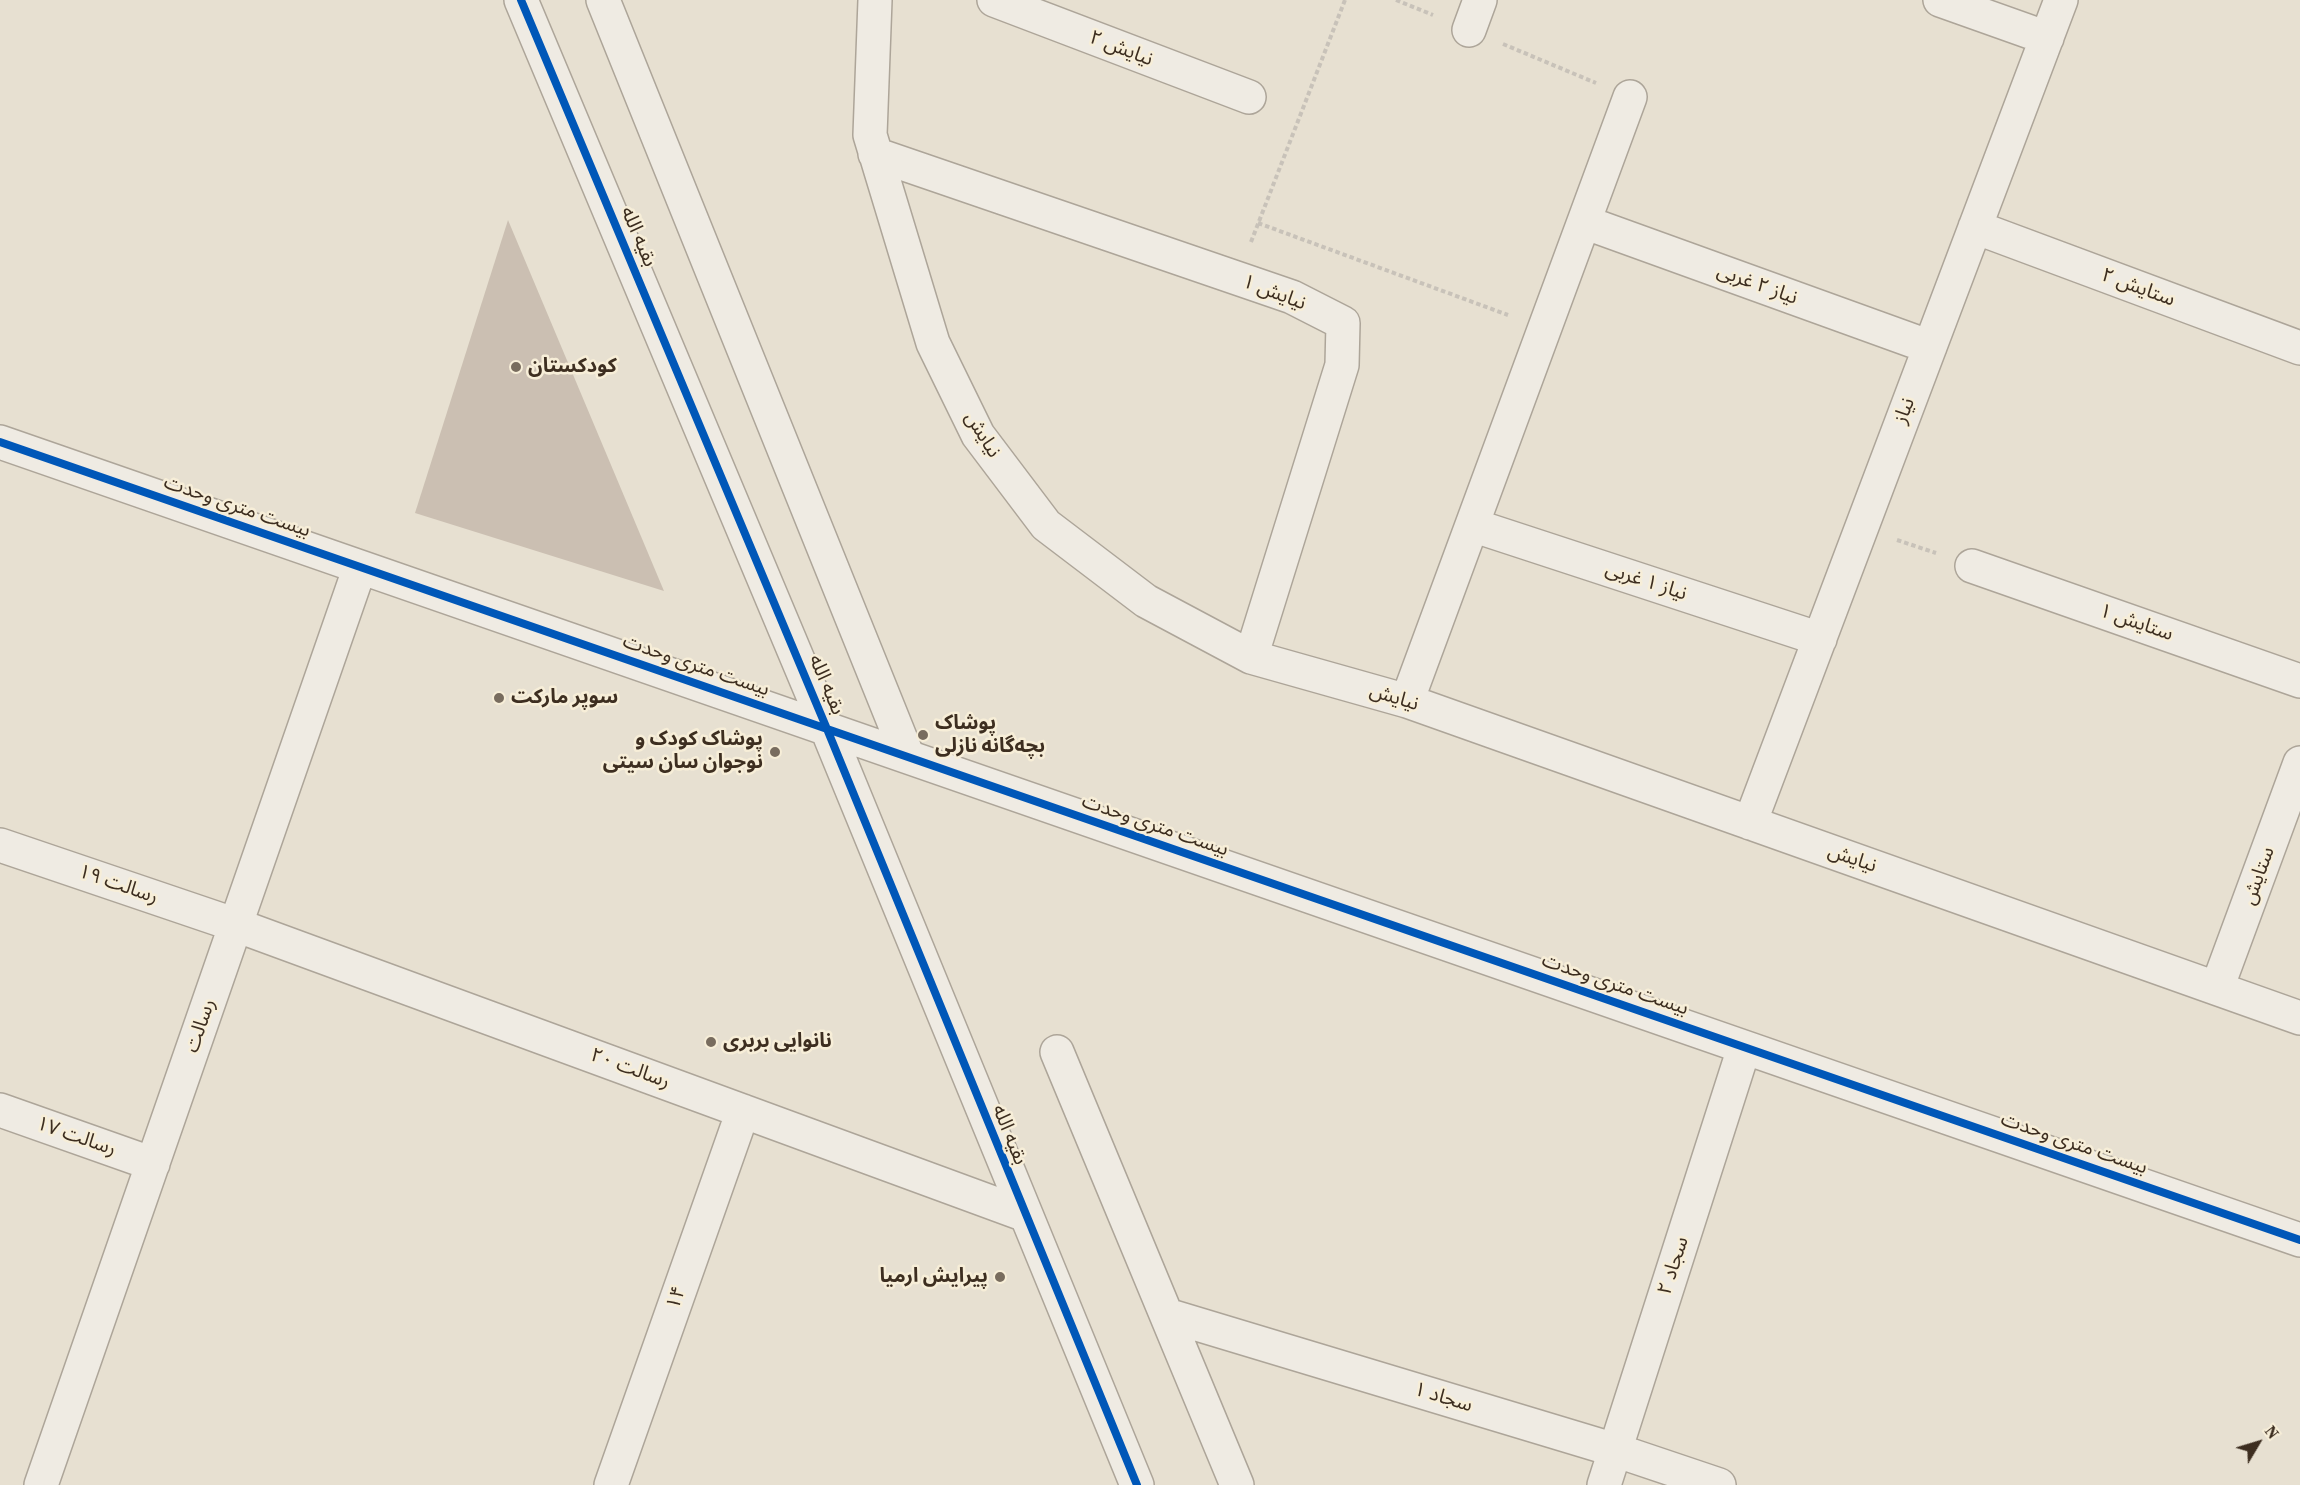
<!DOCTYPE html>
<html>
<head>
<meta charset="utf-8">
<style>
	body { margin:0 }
	#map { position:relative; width:2300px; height:1485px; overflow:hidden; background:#e7e0d1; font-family:"Source Serif 4",serif }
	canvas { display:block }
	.north { position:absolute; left:2228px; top:1413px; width:60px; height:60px; -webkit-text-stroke:4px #f7eed8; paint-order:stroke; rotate:52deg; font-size:16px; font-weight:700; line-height:24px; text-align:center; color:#3d2e20 }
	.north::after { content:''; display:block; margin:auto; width:21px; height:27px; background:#3d2e20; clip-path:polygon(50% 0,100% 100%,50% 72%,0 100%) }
</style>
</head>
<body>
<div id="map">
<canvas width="2300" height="1485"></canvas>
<div class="north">N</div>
</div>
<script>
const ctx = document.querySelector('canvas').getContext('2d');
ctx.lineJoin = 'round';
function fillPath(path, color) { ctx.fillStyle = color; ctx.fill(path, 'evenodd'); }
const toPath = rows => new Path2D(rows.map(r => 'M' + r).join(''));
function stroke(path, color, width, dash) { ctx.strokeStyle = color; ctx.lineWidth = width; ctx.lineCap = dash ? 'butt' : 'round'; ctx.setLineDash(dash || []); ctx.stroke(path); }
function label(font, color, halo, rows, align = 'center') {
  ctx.font = font + ' "Source Serif 4","Noto Sans Arabic",serif'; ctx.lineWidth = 5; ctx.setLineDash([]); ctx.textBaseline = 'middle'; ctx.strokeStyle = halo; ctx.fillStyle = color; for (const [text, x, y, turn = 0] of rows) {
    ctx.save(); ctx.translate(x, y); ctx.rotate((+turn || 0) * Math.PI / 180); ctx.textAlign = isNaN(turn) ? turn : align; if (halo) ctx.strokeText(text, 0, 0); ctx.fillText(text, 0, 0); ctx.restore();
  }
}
const building = toPath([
	[508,220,664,591,415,513]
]);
const path = toPath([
	[1396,0,1433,15],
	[1503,44,1596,83],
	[1258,223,1508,315],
	[1251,242,1345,0],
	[1897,540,1936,553]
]);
const minor = toPath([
	[521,0,827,729,1137,1485],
	[603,0,908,757],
	[875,0,870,135,933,343,978,435,1046,525,1146,601,1251,657,1407,701,2300,1018],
	[994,0,1249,97],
	[1940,0,2047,38],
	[1469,30,1480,0],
	[875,154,1292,297,1343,323,1342,365,1251,657],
	[1584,222,1930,347],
	[1975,227,2300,348],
	[0,442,2300,1240],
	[1472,525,1820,639],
	[1972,566,2300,681],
	[1407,701,1630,97],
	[1750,823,2061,0],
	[0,845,236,925,1023,1214],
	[2217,988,2300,763],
	[1057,1052,1237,1485],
	[0,1110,153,1164],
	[1167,1315,1615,1450,1719,1485],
	[41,1485,360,567],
	[611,1485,743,1111],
	[1604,1485,1744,1048]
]);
const cycleway = toPath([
	[521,0,827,729,1137,1485],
	[0,442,2300,1240]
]);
const markers = [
	[516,367,6,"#786c5e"],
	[499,698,6,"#786c5e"],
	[923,735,6,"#786c5e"],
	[775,752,6,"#786c5e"],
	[711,1042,6,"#786c5e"],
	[1000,1277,6,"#786c5e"]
];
const streetNames = [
	["نیایش ۲",1121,49,21],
	["بقیه الله",638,237,67],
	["نیاز ۲ غربی",1757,285,20],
	["ستایش ۲",2138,288,20],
	["نیایش ۱",1274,293,21],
	["نیاز",1905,411,-69],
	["نیایش",982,435,58],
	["بیست متری وحدت",237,507,19],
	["نیاز ۱ غربی",1646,582,18],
	["ستایش ۱",2136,623,19],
	["بیست متری وحدت",696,666,19],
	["بقیه الله",826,685,67],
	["نیایش",1394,698,17],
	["بیست متری وحدت",1155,826,19],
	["نیایش",1852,859,19],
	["ستایش",2259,876,-70],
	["رسالت ۱۹",118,885,19],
	["بیست متری وحدت",1615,985,19],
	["رسالت",201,1026,-71],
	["رسالت ۲۰",630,1069,20],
	["بقیه الله",1009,1135,68],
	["رسالت ۱۷",76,1137,19],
	["بیست متری وحدت",2074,1144,19],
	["سجاد ۲",1674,1266,-72],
	["۱۴",677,1298,-71],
	["سجاد ۱",1443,1398,17]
];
const poiNames = [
	["کودکستان",528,367],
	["سوپر مارکت",511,698],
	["پوشاک",935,724],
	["بچه‌گانه نازلی",935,747],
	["پوشاک کودک و",763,740,"right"],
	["نوجوان سان سیتی",763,763,"right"],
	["نانوایی بربری",723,1042],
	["پیرایش ارمیا",988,1277,"right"]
];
fillPath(building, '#cbbfb2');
stroke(minor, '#ada599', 36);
stroke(path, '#c8c2b9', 4, [4.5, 3]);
stroke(minor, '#efebe3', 33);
stroke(cycleway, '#0057b8', 8);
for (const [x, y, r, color] of markers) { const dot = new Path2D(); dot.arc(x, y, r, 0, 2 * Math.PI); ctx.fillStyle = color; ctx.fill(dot); stroke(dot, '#f7eed8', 2); }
label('20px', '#3d2e20', '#f7eed8', streetNames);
label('bold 20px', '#3d2e20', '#f7eed8', poiNames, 'left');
</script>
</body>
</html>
